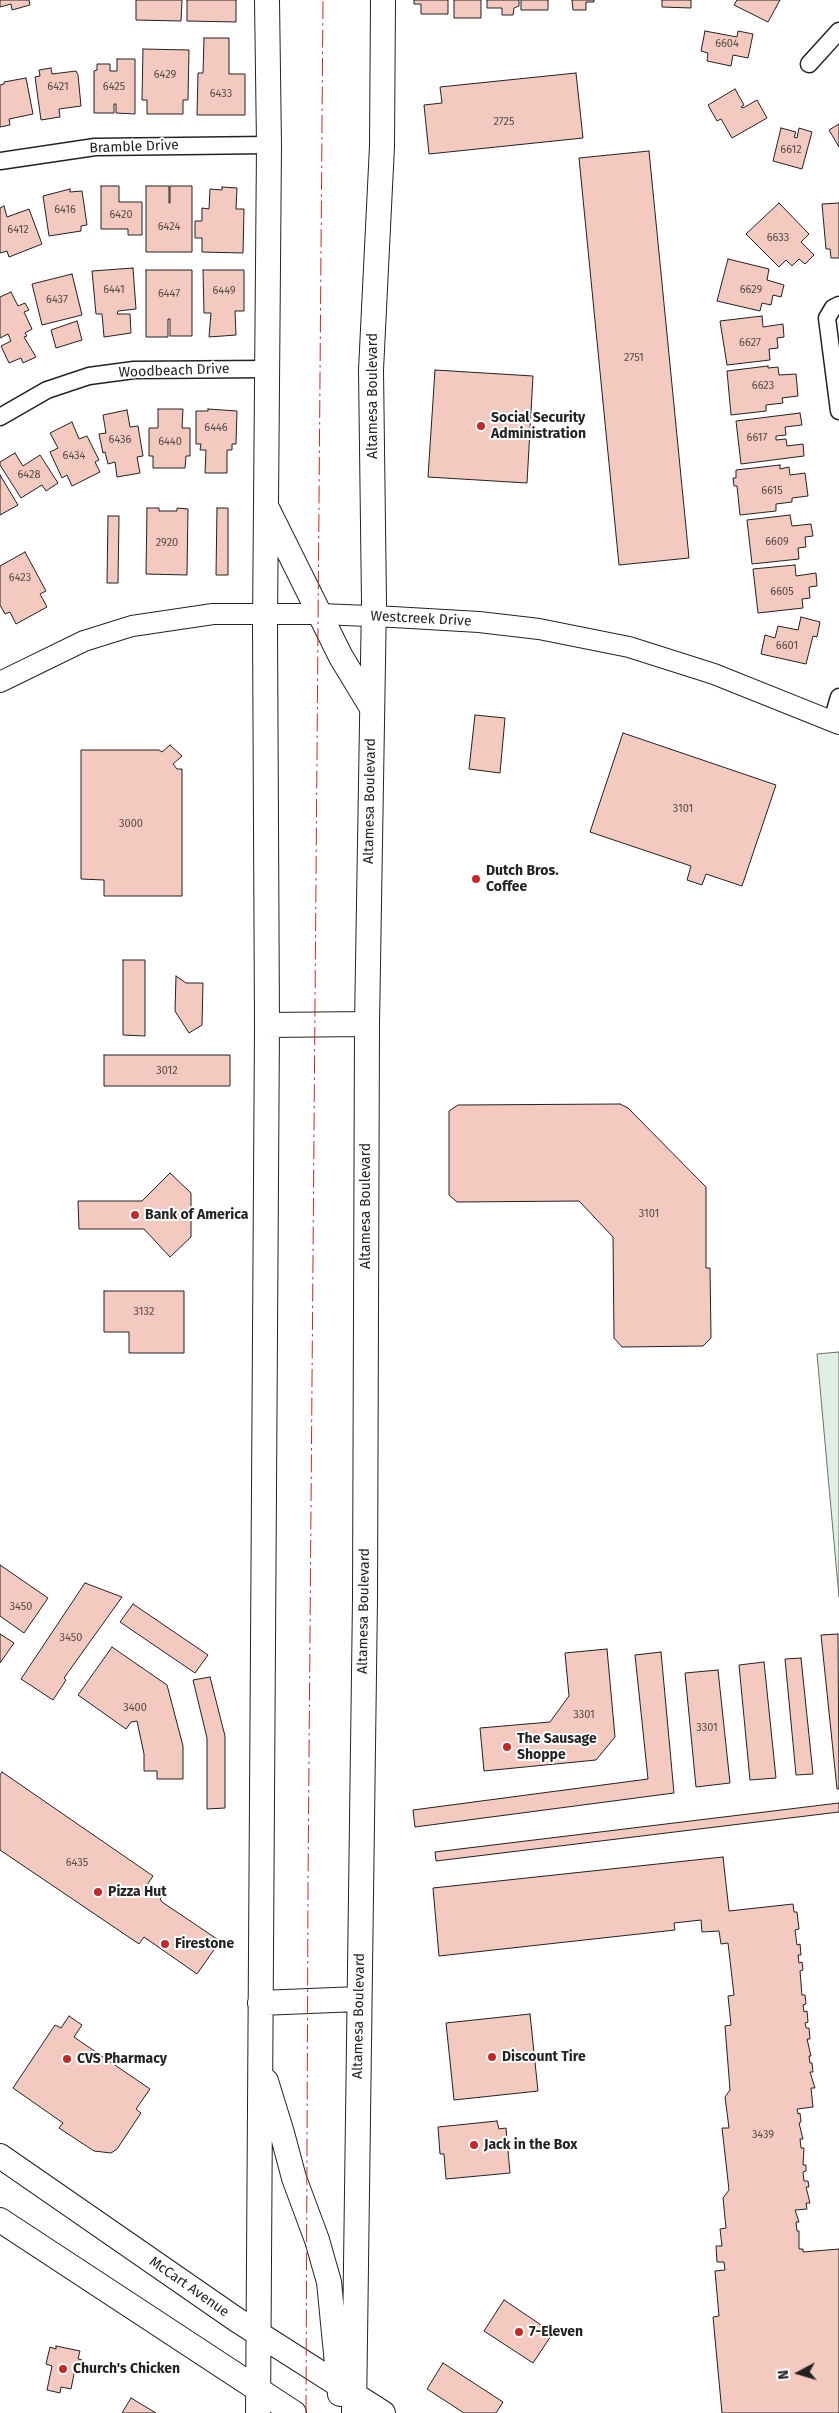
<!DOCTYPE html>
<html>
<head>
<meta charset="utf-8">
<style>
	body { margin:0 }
	#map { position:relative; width:839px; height:2413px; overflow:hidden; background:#fff; font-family:"Fira Sans",sans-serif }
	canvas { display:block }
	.north { position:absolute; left:774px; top:2348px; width:50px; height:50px; -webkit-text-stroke:4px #fff; paint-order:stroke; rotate:264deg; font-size:14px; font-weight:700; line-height:20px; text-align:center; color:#222 }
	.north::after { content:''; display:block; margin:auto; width:18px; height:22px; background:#222; clip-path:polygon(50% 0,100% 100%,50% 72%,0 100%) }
</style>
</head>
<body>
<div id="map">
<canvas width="839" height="2413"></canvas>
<div class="north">N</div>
</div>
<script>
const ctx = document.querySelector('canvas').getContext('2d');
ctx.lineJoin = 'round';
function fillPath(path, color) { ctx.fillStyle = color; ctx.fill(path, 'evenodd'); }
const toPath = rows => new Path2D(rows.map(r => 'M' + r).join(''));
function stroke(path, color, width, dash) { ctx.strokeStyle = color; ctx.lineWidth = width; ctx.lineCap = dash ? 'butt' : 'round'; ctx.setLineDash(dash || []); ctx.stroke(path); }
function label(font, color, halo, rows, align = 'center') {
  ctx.font = font + ' "Fira Sans",sans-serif'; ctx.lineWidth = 4; ctx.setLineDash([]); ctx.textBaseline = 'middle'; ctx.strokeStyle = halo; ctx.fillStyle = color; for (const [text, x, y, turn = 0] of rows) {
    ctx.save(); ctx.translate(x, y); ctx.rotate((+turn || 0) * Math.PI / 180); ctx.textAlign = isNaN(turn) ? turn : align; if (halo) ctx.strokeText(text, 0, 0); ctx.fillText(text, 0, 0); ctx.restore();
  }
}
const green = toPath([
	[839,1352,839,1597,817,1354,839,1352]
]);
const building = toPath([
	[0,0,29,0,30,5,12,10,11,4,0,7,0,0],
	[136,0,182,0,181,21,136,20,136,0],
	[187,0,236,0,236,22,187,21,187,0],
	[414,0,448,0,448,14,421,14,421,4,414,4,414,0],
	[454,0,481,0,481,18,454,18,454,0],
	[487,0,519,0,519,6,514,8,513,15,502,15,502,8,487,8,487,0],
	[521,0,548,0,548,10,521,10,521,0],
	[572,0,594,0,594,2,586,2,586,10,573,10,572,0],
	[662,0,691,0,691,8,662,7,662,0],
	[737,0,780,0,768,22,734,5,737,0],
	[705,31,737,37,738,31,753,34,748,58,733,55,731,66,707,61,708,53,701,51,705,31],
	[204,38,229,38,229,74,245,74,245,115,197,115,198,73,203,73,204,38],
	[143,49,189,50,188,100,183,100,183,114,147,114,147,100,142,100,143,49],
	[117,59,135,59,135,114,116,113,116,104,114,104,114,113,94,113,94,71,97,70,97,64,110,64,110,71,117,71,117,59],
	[51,68,52,74,76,71,78,75,81,106,59,109,60,117,41,120,35,77,40,76,39,70,51,68],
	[576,73,583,138,429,154,424,105,442,103,440,87,576,73],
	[26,78,33,114,9,119,10,125,0,127,0,85,4,84,4,82,26,78],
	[735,89,744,105,741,107,743,108,757,100,767,118,732,138,721,119,717,121,708,105,735,89],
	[839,124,839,147,829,130,839,124],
	[781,128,796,132,794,137,797,138,799,128,812,132,802,169,773,161,781,128],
	[649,151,689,558,619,565,579,158,649,151],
	[101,186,119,186,119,202,142,202,142,235,128,235,128,229,101,229,101,186],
	[146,186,169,186,169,203,170,203,170,186,192,186,192,252,146,252,146,186],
	[222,187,237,188,236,209,244,209,243,253,202,252,202,238,195,238,195,221,202,221,202,208,209,209,210,189,222,190,222,187],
	[70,189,70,192,82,191,87,225,81,226,81,231,49,236,43,196,70,189],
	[779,203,809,234,801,242,814,255,805,264,799,259,792,266,786,260,779,267,746,234,779,203],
	[839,203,839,258,831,258,830,249,826,249,822,204,839,203],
	[4,206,7,217,29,209,42,244,9,257,7,251,0,253,0,208,4,206],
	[728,259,769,269,767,280,784,285,781,297,773,295,771,305,762,303,760,311,717,301,728,259],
	[133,268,136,309,118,311,117,314,130,314,131,333,104,337,102,314,96,314,92,271,133,268],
	[146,270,192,270,192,336,170,336,170,319,168,319,168,337,146,337,146,270],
	[203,270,244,270,244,311,235,311,236,335,209,337,211,313,204,313,203,270],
	[72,274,82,315,42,325,32,284,72,274],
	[11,292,18,306,25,303,29,310,24,312,32,329,25,333,27,336,24,337,36,357,23,363,21,358,9,363,1,346,11,341,8,334,0,338,0,297,11,292],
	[762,316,763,327,783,324,784,337,777,338,778,348,769,349,770,360,727,365,720,321,762,316],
	[77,321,82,340,56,348,51,330,77,321],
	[768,366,768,368,778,367,779,375,796,374,798,396,782,398,783,403,766,405,766,411,731,415,727,371,768,366],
	[435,370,533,376,527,483,428,477,435,370],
	[158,409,183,409,182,428,190,428,190,456,186,456,185,468,153,468,153,456,149,456,149,428,158,428,158,409],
	[208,409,237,411,236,444,232,444,232,450,227,450,227,473,205,473,206,450,200,450,201,444,196,444,196,411,208,411,208,409],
	[127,410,130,427,138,426,143,456,137,457,140,473,117,477,115,462,108,464,105,452,103,453,99,434,106,433,103,415,127,410],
	[800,413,802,425,785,427,786,435,776,436,776,440,786,439,787,446,803,444,804,456,741,464,736,421,800,413],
	[72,422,79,439,87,436,99,460,95,462,100,472,72,486,67,475,62,478,50,452,58,448,50,433,72,422],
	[15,453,23,466,40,455,58,483,46,491,42,485,21,498,0,465,0,462,15,453],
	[780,465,780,469,789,467,790,475,805,473,808,496,792,498,792,502,776,504,776,511,740,515,737,486,734,486,733,478,736,478,736,470,780,465],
	[0,475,18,505,0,515,0,475],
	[147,508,159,508,159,511,177,511,177,508,188,509,187,575,146,574,147,508],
	[217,508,228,508,228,575,216,575,217,508],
	[790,515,792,526,811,524,813,536,805,537,806,547,798,548,799,559,752,564,747,520,790,515],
	[108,516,119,516,118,583,107,583,108,516],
	[25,552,46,591,40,594,47,607,16,624,10,612,5,614,0,605,0,566,25,552],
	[795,565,796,576,816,573,817,586,809,587,810,598,802,599,803,608,758,613,753,569,795,565],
	[801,617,820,622,817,637,813,636,806,664,761,654,765,635,775,638,778,626,798,630,801,617],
	[475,715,505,718,500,773,469,769,475,715],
	[623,733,776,785,742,886,706,874,702,885,687,880,691,866,590,832,623,733],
	[170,745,182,756,173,764,177,769,182,769,182,896,104,896,104,880,81,879,81,750,159,750,162,752,170,745],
	[123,960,145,960,145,1036,123,1035,123,960],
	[176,976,186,983,203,983,202,1025,189,1033,175,1011,176,976],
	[104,1055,230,1055,230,1086,104,1086,104,1055],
	[620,1104,628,1108,706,1187,706,1268,710,1268,711,1338,703,1346,622,1347,614,1338,613,1237,579,1201,457,1202,449,1195,449,1111,458,1105,620,1104],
	[170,1173,191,1193,191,1237,170,1257,144,1229,79,1229,78,1201,142,1201,170,1173],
	[104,1291,184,1291,184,1353,129,1353,129,1332,104,1332,104,1291],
	[0,1565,48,1598,24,1633,0,1616,0,1565],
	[85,1583,122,1597,64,1678,66,1680,53,1700,21,1679,85,1583],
	[133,1604,208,1655,195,1673,120,1622,133,1604],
	[0,1634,14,1643,0,1663,0,1634],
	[838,1634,839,1789,837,1789,821,1635,838,1634],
	[112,1647,167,1685,183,1746,183,1779,157,1779,157,1771,144,1771,144,1754,137,1721,131,1722,126,1729,78,1695,112,1647],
	[607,1649,615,1737,596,1760,484,1771,480,1728,550,1722,569,1696,565,1653,607,1649],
	[661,1652,674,1793,415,1827,413,1810,648,1779,635,1655,661,1652],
	[801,1658,813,1774,796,1775,785,1659,801,1658],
	[764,1662,776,1778,750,1780,739,1665,764,1662],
	[718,1670,730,1783,696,1787,685,1673,718,1670],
	[210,1677,225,1736,225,1808,207,1809,207,1738,193,1680,210,1677],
	[2,1772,153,1876,147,1885,163,1896,160,1899,162,1902,220,1941,197,1974,144,1937,139,1944,0,1850,0,1775,2,1772],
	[839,1803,839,1812,436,1861,435,1852,839,1803],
	[723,1857,729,1911,793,1904,794,1912,797,1912,799,1929,795,1930,797,1945,800,1944,801,1955,798,1955,799,1963,802,1962,803,1970,800,1971,802,1995,805,1995,806,2004,803,2005,804,2012,807,2011,808,2022,805,2023,806,2028,809,2028,810,2039,807,2039,811,2056,809,2056,810,2063,812,2063,813,2072,810,2072,815,2088,811,2088,813,2107,797,2109,798,2114,800,2113,801,2122,799,2123,803,2139,800,2139,801,2148,804,2148,803,2165,806,2165,806,2171,803,2172,804,2181,808,2181,809,2187,806,2187,810,2203,806,2203,807,2209,795,2210,799,2222,796,2222,797,2231,799,2231,799,2249,803,2249,803,2252,839,2249,839,2413,722,2413,713,2317,719,2316,715,2271,725,2270,724,2262,717,2262,716,2246,722,2246,720,2229,726,2228,723,2198,729,2190,722,2128,729,2128,725,2097,730,2090,725,2026,731,2025,728,1996,734,1995,728,1943,721,1944,719,1931,702,1932,701,1920,674,1923,675,1930,439,1956,433,1888,723,1857],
	[530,2014,538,2091,454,2100,446,2023,530,2014],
	[69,2016,82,2025,74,2037,150,2089,136,2109,141,2113,117,2149,111,2153,94,2151,59,2128,63,2123,13,2088,55,2025,61,2028,69,2016],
	[497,2121,499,2129,506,2128,510,2173,446,2179,444,2154,440,2154,438,2127,497,2121],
	[504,2300,553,2333,533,2363,484,2331,504,2300],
	[56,2346,80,2351,78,2359,82,2360,80,2370,75,2369,71,2389,61,2387,60,2393,47,2390,52,2366,46,2364,50,2347,56,2349,56,2346],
	[443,2363,503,2402,496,2413,464,2413,427,2389,443,2363],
	[131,2398,156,2413,122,2413,131,2398]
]);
const minor = toPath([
	[809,64,839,31],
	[0,161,95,147,269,145],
	[839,305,833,308,827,318,839,411],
	[0,417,47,390,89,376,134,370,267,369],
	[832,721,839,697]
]);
const tertiary = toPath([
	[0,682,84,641,132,626,213,614,320,614,393,617,479,622,539,629,629,647,714,674,839,724]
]);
const secondary = toPath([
	[268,510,341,657,372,708],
	[267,1025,367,1024],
	[260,2003,359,1999],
	[266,2081,282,2133,294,2178,317,2240,329,2282,340,2394],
	[0,2156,237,2320,383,2413],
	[0,2220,294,2413],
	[258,2413,267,1025,265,624,269,145,267,0],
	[354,2413,365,1599,367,1024,374,602,371,370,382,146,383,0]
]);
const power = toPath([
	[306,2413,308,1886,323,0]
]);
const markers = [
	[481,426,5,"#c62828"],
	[476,879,5,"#c62828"],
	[135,1215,5,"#c62828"],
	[507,1747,5,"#c62828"],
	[98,1892,5,"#c62828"],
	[165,1944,5,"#c62828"],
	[492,2057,5,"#c62828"],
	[67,2059,5,"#c62828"],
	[474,2145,5,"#c62828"],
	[519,2332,5,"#c62828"],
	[63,2369,5,"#c62828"]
];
const numberNames = [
	["6604",727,44],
	["6429",165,75],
	["6421",58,87],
	["6425",114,87],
	["6433",221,94],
	["2725",504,122],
	["6612",791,150],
	["6416",65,210],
	["6420",121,215],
	["6424",169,227],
	["6412",18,230],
	["6633",778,238],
	["6441",114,290],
	["6629",751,290],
	["6449",224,291],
	["6447",169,294],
	["6437",57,300],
	["6627",750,343],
	["2751",634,358],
	["6623",763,386],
	["6446",216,428],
	["6617",757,438],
	["6436",120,440],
	["6440",170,442],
	["6434",74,456],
	["6428",29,475],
	["6615",772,491],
	["6609",777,542],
	["2920",167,543],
	["6423",20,578],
	["6605",782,592],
	["6601",787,646],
	["3101",683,809],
	["3000",131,824],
	["3012",167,1071],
	["3101",649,1214],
	["3132",144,1312],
	["3450",21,1607],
	["3450",71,1638],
	["3400",135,1708],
	["3301",584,1715],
	["3301",707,1728],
	["6435",77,1863],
	["3439",763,2135]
];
const streetNames = [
	["Bramble Drive",134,147,-2],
	["Woodbeach Drive",174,371,-2],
	["Altamesa Boulevard",373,396,-90],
	["Westcreek Drive",421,619,3],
	["Altamesa Boulevard",370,801,-89],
	["Altamesa Boulevard",366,1206,-90],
	["Altamesa Boulevard",364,1611,-89],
	["Altamesa Boulevard",359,2016,-89],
	["McCart Avenue",189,2287,35]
];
const poiNames = [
	["Social Security",491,418],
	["Administration",491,434],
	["Dutch Bros.",486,871],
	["Coffee",486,887],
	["Bank of America",145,1215],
	["The Sausage",517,1739],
	["Shoppe",517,1755],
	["Pizza Hut",108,1892],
	["Firestone",175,1944],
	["Discount Tire",502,2057],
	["CVS Pharmacy",77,2059],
	["Jack in the Box",484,2145],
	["7-Eleven",529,2332],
	["Church's Chicken",73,2369]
];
fillPath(green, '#e0efe3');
stroke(green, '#6f6f6f', 1);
fillPath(building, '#f3c9c0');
stroke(building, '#222', 1);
stroke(minor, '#222', 19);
stroke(tertiary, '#222', 22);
stroke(secondary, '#222', 26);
stroke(minor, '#fff', 16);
stroke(tertiary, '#fff', 20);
stroke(secondary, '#fff', 24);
stroke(power, '#c62828', 1, [18, 4, 2.5, 4]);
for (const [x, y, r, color] of markers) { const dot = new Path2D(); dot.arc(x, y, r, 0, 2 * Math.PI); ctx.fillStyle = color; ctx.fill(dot); stroke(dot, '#fff', 2); }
label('11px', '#564c4a', null, numberNames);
label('14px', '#222', '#fff', streetNames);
label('bold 14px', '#222', '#fff', poiNames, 'left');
</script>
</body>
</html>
